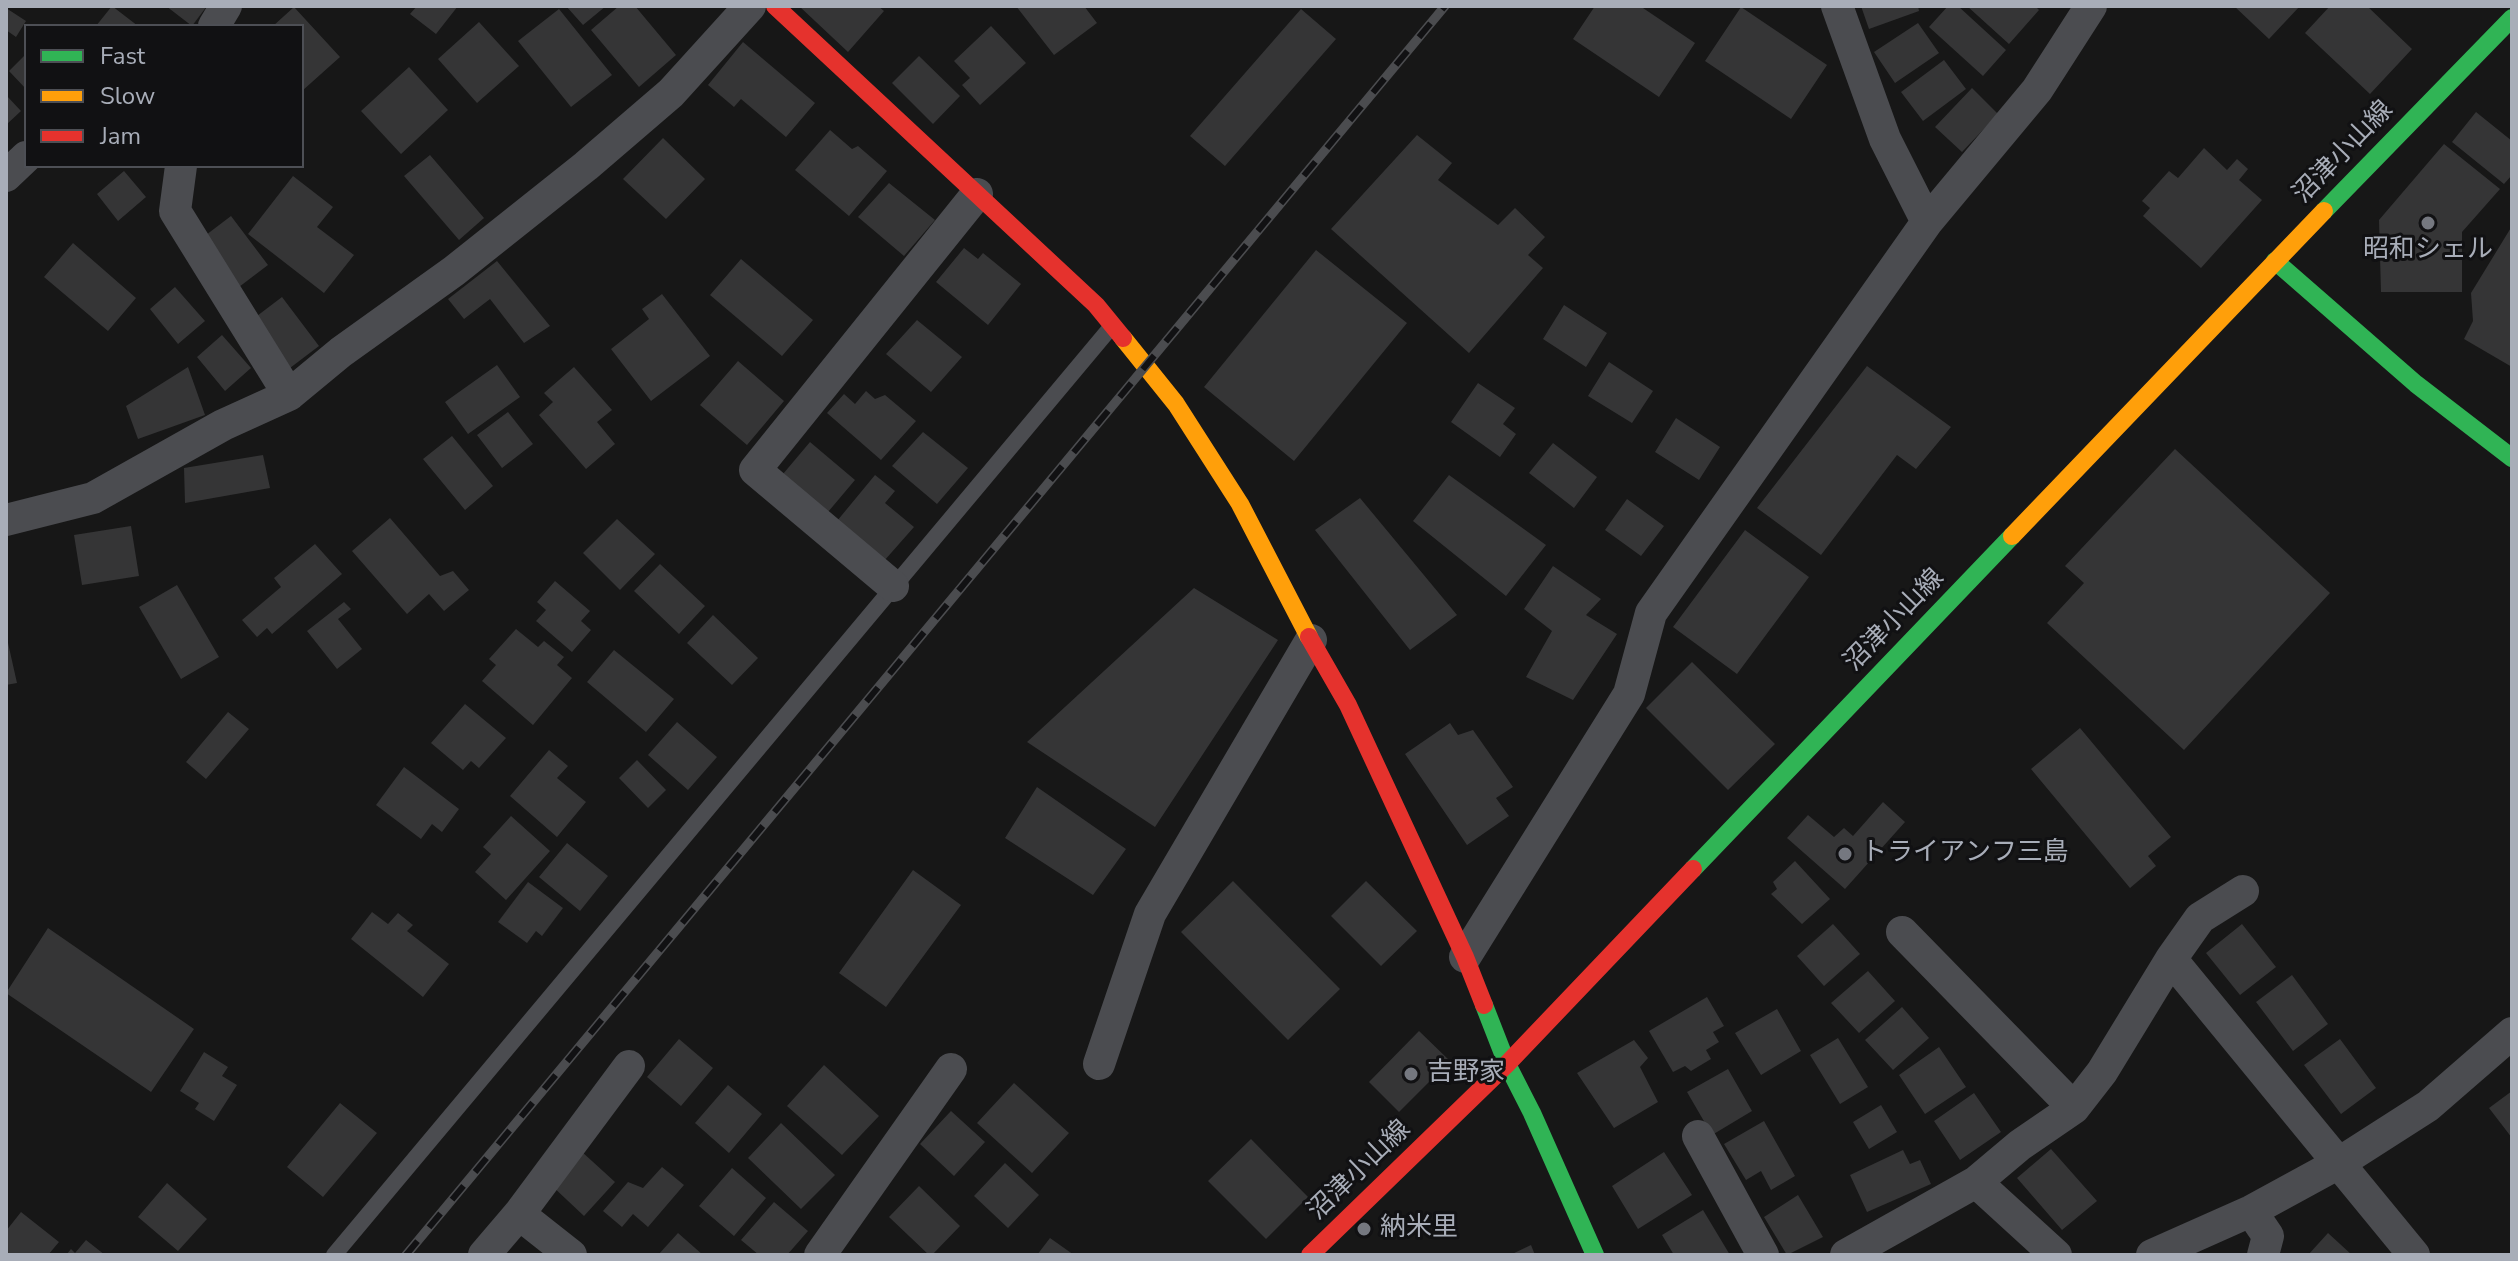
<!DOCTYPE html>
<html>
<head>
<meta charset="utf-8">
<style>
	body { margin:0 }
	#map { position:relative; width:2518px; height:1261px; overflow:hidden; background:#171717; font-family:"Nunito Sans",sans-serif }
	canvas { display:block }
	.frame { position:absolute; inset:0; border:8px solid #a8adb8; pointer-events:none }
	.legend { position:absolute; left:24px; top:24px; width:280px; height:144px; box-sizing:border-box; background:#111113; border:2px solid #4d4f55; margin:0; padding:10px 14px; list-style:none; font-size:24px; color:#a8adb8 }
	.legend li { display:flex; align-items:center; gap:16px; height:40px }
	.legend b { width:40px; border:2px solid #4d4f55 }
</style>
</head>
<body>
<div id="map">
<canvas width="2518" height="1261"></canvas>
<div class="frame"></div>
<ul class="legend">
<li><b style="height:10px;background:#30b455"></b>Fast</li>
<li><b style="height:10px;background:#ff9f0a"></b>Slow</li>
<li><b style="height:10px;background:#e5322d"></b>Jam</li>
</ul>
</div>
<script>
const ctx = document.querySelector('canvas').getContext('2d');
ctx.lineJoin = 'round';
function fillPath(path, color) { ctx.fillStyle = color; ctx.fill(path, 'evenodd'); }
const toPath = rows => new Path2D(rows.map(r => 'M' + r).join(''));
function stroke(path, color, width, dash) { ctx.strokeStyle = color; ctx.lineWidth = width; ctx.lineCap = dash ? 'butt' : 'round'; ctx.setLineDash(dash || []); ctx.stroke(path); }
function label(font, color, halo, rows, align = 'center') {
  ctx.font = font + ' "Nunito Sans","Noto Sans JP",sans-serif'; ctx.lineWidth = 6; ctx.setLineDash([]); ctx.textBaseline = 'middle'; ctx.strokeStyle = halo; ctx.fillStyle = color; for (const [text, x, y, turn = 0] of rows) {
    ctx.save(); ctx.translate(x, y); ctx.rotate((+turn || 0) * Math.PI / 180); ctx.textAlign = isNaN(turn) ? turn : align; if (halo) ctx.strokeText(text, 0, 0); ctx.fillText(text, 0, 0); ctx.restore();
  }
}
const building = toPath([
	[112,6,138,26,96,26],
	[166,6,207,6,192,26],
	[417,6,458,6,436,34,410,14],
	[566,6,606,6,583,25],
	[619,6,635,6,676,55,639,87,591,30],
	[799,6,878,6,884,11,848,52],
	[1016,6,1084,6,1097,23,1054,55],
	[1595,6,1640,6,1695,43,1659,97,1573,39],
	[1861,6,1918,6,1919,11,1869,29],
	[1948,6,1958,6,2006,50,1983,76,1929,27],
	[1967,6,2035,6,2039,10,2009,44],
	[2234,6,2300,6,2269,39],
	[2330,6,2367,6,2412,49,2370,94,2305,33],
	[294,7,340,57,302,91,302,26,273,26],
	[1741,7,1827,65,1791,119,1705,61],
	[6,8,26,21,16,37,6,30],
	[559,9,612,75,571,107,518,41],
	[1301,9,1336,39,1225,166,1190,136],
	[479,22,519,66,477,103,438,59],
	[1918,23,1939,53,1895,83,1874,52],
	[991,26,1026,63,980,105,962,85,970,78,954,61],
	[743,42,815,103,786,137,741,99,734,107,708,85],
	[24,56,26,58,26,89,9,71],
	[919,56,960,96,933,124,892,83],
	[1944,60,1966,89,1923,121,1901,92],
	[409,67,448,110,401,154,361,111],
	[1972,88,1998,114,1962,152,1935,127],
	[6,95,21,111,6,125],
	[2476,112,2512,141,2512,175,2504,184,2452,142],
	[830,130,852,149,858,146,887,171,849,216,795,170],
	[1417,135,1452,163,1438,180,1498,225,1515,208,1545,237,1528,255,1543,268,1469,353,1331,229],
	[663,138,705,179,666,219,623,179],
	[2444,144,2500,189,2462,232,2462,292,2381,292,2379,220],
	[2204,148,2227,170,2237,159,2248,169,2239,180,2262,200,2201,268,2143,216,2150,208,2142,201,2169,171,2178,178],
	[430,155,484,218,459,240,404,176],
	[124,171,146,197,118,221,97,194],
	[293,176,333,207,317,227,354,255,324,293,248,234],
	[889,183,935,220,904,256,858,217],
	[231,216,268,265,239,287,202,238],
	[2512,226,2512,367,2464,339,2473,321,2471,293],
	[73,243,136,298,108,331,44,277],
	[964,248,978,259,983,253,1021,284,988,325,936,282],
	[1316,250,1407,323,1294,461,1204,387],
	[741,259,813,320,782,356,710,295],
	[497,261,550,326,524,343,490,299,464,319,448,299],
	[175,287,205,321,178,344,150,309],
	[662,294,710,356,651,401,611,349,649,319,642,309],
	[282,297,319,346,290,368,253,319],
	[1564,305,1607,333,1586,367,1543,339],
	[917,320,962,357,931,392,886,354],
	[222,335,251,368,225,391,197,357],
	[738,361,784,401,747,445,700,405],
	[1609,362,1653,391,1632,423,1588,396],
	[497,365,520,397,468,434,445,402],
	[1867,366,1951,427,1916,469,1897,455,1821,555,1757,508],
	[188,367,205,415,138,439,126,406],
	[574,367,612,410,597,422,615,444,586,469,539,415,553,402,544,393],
	[1478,383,1515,408,1503,424,1516,434,1500,457,1451,422],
	[866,391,875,399,885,395,916,421,881,460,827,413,844,394,855,404],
	[508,412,533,444,502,468,477,435],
	[1676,418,1720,447,1699,480,1655,452],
	[923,432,968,468,937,504,892,466],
	[452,436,493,486,465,510,423,459],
	[810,442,855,480,828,512,783,474],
	[1553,443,1597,477,1574,508,1529,473],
	[2175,449,2330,593,2184,750,2047,623,2084,583,2065,566],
	[263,455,270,488,185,503,184,468],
	[875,475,895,491,885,503,914,527,884,561,837,521],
	[1449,475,1546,545,1506,596,1413,521],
	[1360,498,1457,615,1410,650,1315,530],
	[1627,499,1664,526,1641,556,1605,530],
	[390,518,440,576,453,571,469,590,444,611,429,594,407,614,352,551],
	[617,519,655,554,620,590,583,553],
	[131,526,139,576,82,585,74,535],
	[1745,530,1809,577,1737,674,1673,627],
	[315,544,342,574,272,634,267,628,257,637,242,620,281,587,274,578],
	[660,564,705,606,679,634,634,591],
	[1553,566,1601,599,1586,615,1617,634,1573,700,1526,677,1552,631,1524,609],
	[555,581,590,611,581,621,591,630,572,652,536,621,546,610,537,602],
	[177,585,219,657,181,679,139,607],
	[1194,588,1278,640,1155,827,1027,742],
	[344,602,351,609,338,619,362,649,337,669,307,631],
	[713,615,758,658,732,685,687,643],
	[516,629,538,647,544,641,564,657,557,665,572,678,533,725,482,681,496,665,489,659],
	[6,634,17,683,6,685],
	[614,650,674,699,646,732,587,682],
	[1692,662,1775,744,1728,790,1646,708],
	[465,704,506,738,479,768,471,761,463,770,431,743],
	[228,712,249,729,206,779,186,762],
	[677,722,717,757,688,790,648,755],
	[1450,723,1458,735,1473,730,1513,787,1496,798,1509,816,1467,845,1405,754],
	[2080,728,2171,837,2148,856,2156,866,2130,888,2031,769],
	[549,750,568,766,557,778,586,802,557,837,510,796],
	[637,760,666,790,648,808,619,778],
	[404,767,459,809,442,832,432,824,421,839,376,805],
	[1037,787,1126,849,1093,895,1005,838],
	[1883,802,1905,822,1845,889,1787,838,1808,815,1834,837,1844,828,1853,836],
	[511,816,550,851,506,900,475,872,491,854,483,847],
	[567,843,608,876,580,911,539,877],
	[1795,861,1830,899,1802,924,1771,894,1777,889,1773,882],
	[913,870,961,905,886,1007,839,973],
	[1233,881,1340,989,1288,1040,1181,932],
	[1366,881,1417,931,1381,966,1331,916],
	[528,882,563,908,542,936,536,931,527,943,498,922],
	[372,912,388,924,398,913,413,925,407,931,449,964,423,997,351,939],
	[1833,924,1860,954,1824,986,1797,956],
	[2242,924,2276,967,2240,995,2206,953],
	[48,928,194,1029,151,1092,6,993],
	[1868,971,1895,1001,1859,1033,1831,1003],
	[2292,975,2328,1024,2293,1051,2256,1002],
	[1707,997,1724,1026,1713,1032,1719,1042,1706,1050,1711,1059,1691,1071,1685,1066,1673,1072,1649,1031],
	[1902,1007,1929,1038,1893,1070,1865,1040],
	[1777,1009,1801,1051,1761,1075,1735,1033],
	[1419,1031,1450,1061,1399,1112,1369,1082],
	[1838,1038,1868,1087,1840,1104,1810,1055],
	[679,1039,713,1068,681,1106,647,1077],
	[2340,1039,2376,1088,2341,1114,2304,1065],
	[1634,1040,1648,1058,1640,1067,1658,1102,1614,1128,1577,1073],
	[1939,1047,1966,1087,1925,1114,1899,1075],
	[204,1052,228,1067,222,1076,237,1085,214,1121,195,1109,199,1103,180,1091],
	[824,1065,879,1116,842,1155,787,1106],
	[1728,1069,1752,1111,1712,1135,1687,1092],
	[1014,1083,1069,1133,1032,1173,977,1123],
	[728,1085,762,1114,729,1153,695,1123],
	[2512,1091,2512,1138,2489,1108],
	[1974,1093,2001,1132,1960,1160,1934,1121],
	[340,1103,377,1133,323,1197,287,1167],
	[1881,1105,1897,1132,1869,1149,1853,1122],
	[951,1111,985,1142,954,1176,920,1144],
	[1764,1121,1795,1176,1771,1190,1761,1171,1746,1180,1724,1144],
	[781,1123,835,1175,801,1209,748,1158],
	[1251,1139,1308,1197,1266,1239,1208,1181],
	[2051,1149,2097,1201,2062,1230,2017,1178],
	[1903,1150,1910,1164,1920,1160,1931,1184,1867,1212,1850,1175],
	[581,1151,615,1182,584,1216,550,1184],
	[1664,1152,1692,1195,1638,1229,1612,1186],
	[1005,1163,1039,1195,1008,1228,974,1196],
	[662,1167,684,1185,648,1227,633,1214,622,1227,603,1211,628,1182,643,1188],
	[732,1168,766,1198,734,1236,699,1206],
	[167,1183,207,1219,178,1251,138,1217],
	[919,1186,960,1226,932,1255,929,1255,889,1217],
	[1798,1195,1823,1237,1787,1255,1764,1217],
	[774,1202,808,1231,787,1255,759,1255,741,1240],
	[1703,1210,1730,1255,1674,1255,1662,1235],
	[21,1212,59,1242,48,1255,6,1255,6,1231],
	[678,1233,703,1255,658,1255],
	[2328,1233,2352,1255,2308,1255],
	[1050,1238,1074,1255,1037,1255],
	[86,1240,105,1255,66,1255,71,1249,75,1253],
	[1531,1245,1535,1255,1510,1255]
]);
const lane = toPath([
	[334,1255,1112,326]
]);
const street = toPath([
	[1837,6,1885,139,1927,222],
	[214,26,226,6],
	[181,166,175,211,289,395],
	[6,176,26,157],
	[6,520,93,498,223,425,289,395,341,352,454,271,586,166,671,93,750,6],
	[893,586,755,470,977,194],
	[1902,932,2074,1108],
	[1465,957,1629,694,1651,613,1927,222,2037,90,2091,6],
	[2171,959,2414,1255],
	[1099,1064,1150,914,1311,640],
	[1698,1136,1763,1255],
	[1976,1182,2056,1255],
	[2251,1211,2268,1236,2263,1255],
	[519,1214,571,1255],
	[484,1255,519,1214,629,1066],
	[820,1255,951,1069],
	[1846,1255,1976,1182,2020,1145,2074,1108,2102,1072,2171,959,2200,918,2243,891],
	[2152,1255,2251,1211,2339,1163,2428,1106,2512,1033]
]);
const fast = toPath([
	[2324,211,2512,18],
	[2275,261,2416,384,2512,458],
	[1693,869,2012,536],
	[1484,1005,1507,1064,1532,1113,1595,1255]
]);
const slow = toPath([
	[1123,338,1176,404,1240,504,1309,637],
	[2012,536,2324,211]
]);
const jam = toPath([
	[775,6,1096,305,1123,338],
	[1309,637,1348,705,1465,957,1484,1005],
	[1310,1255,1507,1064,1693,869]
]);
const rail = toPath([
	[406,1255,1445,6]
]);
const markers = [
	[2428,223,8,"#757880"],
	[1845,854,8,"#757880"],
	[1411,1074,8,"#757880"],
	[1364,1229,8,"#757880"]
];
const streetNames = [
	["沼津小山線",2344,153,-46],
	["沼津小山線",1895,621,-46],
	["沼津小山線",1360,1171,-44]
];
const poiNames = [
	["昭和シェル",2428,251,"center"],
	["トライアンフ三島",1861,854],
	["吉野家",1427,1074],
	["納米里",1380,1229]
];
fillPath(building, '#353536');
stroke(lane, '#4b4c50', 16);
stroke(street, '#4b4c50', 32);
stroke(fast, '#30b455', 18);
stroke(slow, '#ff9f0a', 18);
stroke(jam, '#e5322d', 18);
stroke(rail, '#4b4c4f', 9);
stroke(rail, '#111113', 6, [18]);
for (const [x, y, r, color] of markers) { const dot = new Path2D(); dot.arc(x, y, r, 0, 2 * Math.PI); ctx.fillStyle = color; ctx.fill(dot); stroke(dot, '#111113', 3); }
label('26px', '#a8adb8', '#111113', streetNames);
label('26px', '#a8adb8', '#111113', poiNames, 'left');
</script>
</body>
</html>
